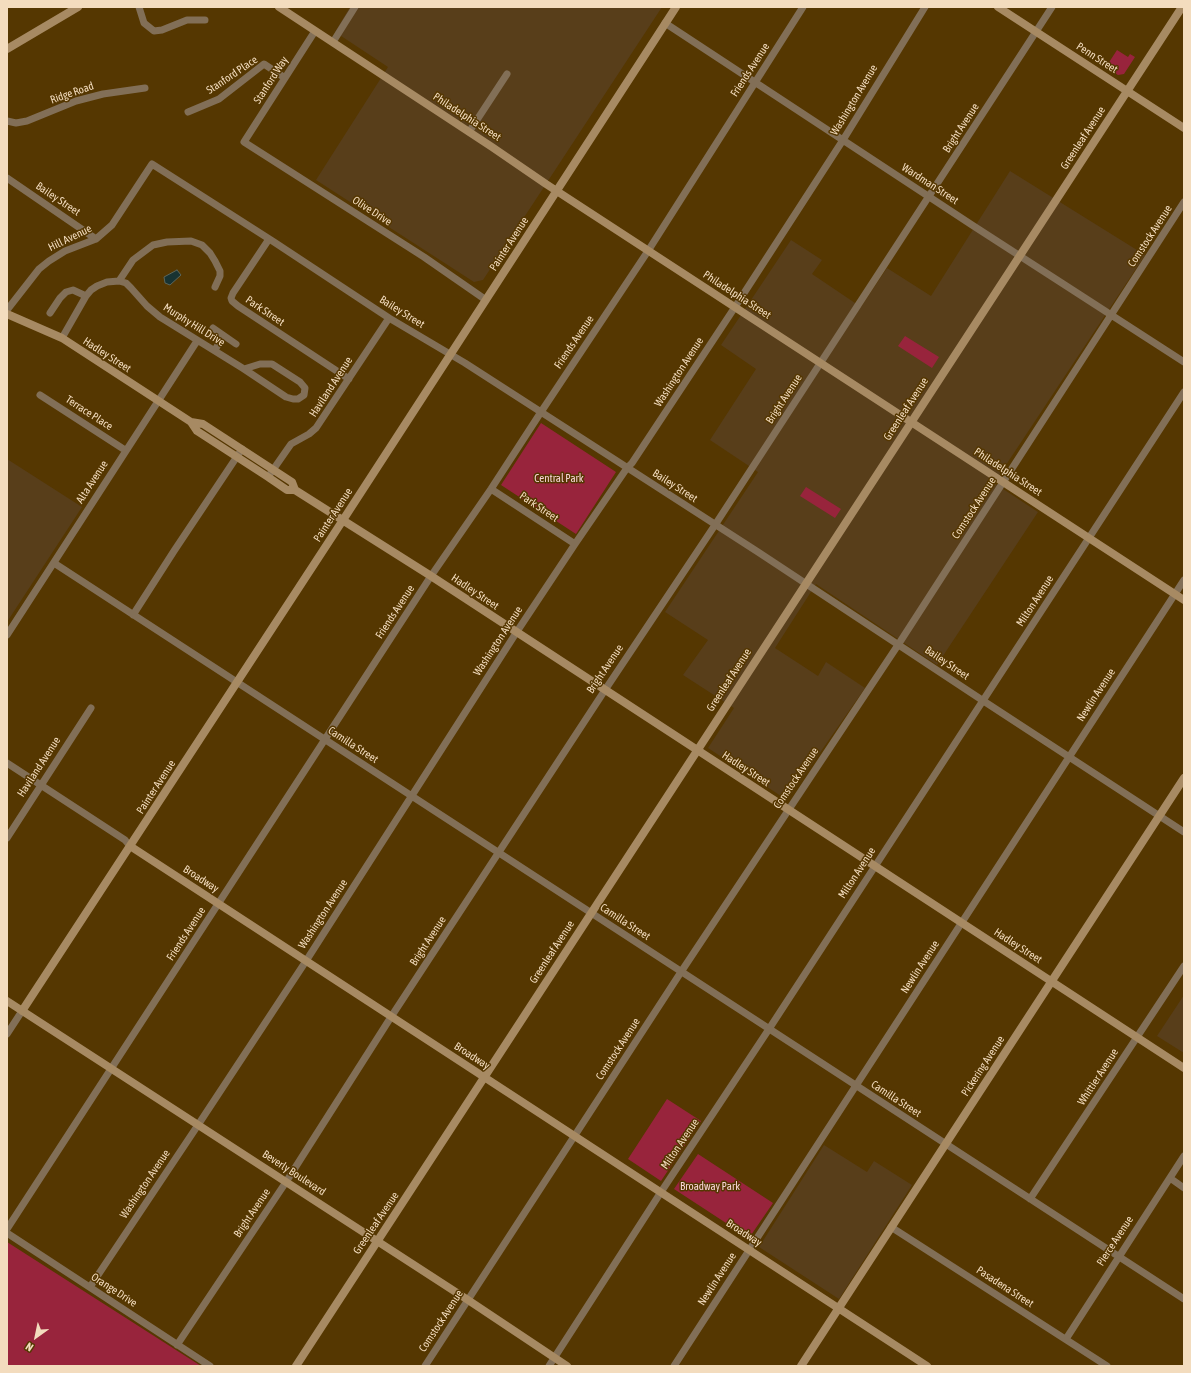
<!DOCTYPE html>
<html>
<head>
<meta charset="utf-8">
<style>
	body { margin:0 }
	#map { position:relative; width:1191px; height:1373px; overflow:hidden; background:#553701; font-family:"Asap Condensed",sans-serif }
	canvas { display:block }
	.frame { position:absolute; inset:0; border:8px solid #f3dcbe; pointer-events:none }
	.north { position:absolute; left:16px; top:1317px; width:40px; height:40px; -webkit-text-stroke:3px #553701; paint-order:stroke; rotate:213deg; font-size:11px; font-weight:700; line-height:16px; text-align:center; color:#f3dcbe }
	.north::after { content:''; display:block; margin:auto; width:14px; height:18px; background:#f3dcbe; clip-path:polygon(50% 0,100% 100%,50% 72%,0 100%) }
</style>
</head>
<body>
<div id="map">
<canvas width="1191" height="1373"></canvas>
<div class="frame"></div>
<div class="north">N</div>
</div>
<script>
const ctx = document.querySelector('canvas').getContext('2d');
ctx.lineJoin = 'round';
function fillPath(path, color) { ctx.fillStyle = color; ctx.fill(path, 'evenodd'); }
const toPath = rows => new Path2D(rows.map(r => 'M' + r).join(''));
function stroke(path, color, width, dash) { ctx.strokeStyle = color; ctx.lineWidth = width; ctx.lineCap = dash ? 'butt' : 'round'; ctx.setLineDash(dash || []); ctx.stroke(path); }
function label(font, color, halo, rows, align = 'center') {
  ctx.font = font + ' "Asap Condensed",sans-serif'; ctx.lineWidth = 3; ctx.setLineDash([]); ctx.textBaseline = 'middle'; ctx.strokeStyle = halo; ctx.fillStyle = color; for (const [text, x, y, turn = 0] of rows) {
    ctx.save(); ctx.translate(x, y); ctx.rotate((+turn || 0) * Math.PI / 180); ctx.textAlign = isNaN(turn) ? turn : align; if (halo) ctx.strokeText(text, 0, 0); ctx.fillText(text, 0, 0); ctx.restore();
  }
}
const built = toPath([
	[350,7,662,7,483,280,474,282,316,180,388,67,335,32],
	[1010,171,1145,255,994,483,1038,512,937,665,816,584,775,648,818,676,826,662,865,688,787,800,708,748,734,708,683,675,708,640,665,612,758,472,710,440,756,369,721,345,791,240,822,260,812,274,861,307,887,268,931,296],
	[7,459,82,507,7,622],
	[1184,995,1184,1053,1157,1036],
	[824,1145,867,1172,874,1161,912,1185,839,1299,759,1247]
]);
const green = toPath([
	[1117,50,1128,57,1130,54,1135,57,1124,74,1118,75,1106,67],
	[905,336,939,357,932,368,898,346],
	[541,423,616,472,576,534,501,485],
	[806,487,841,509,835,518,800,496],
	[667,1099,701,1121,661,1181,628,1159],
	[698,1154,773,1203,749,1238,674,1189],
	[7,1242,201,1366,7,1366]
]);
const water = toPath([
	[177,270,181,275,170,285,165,283,164,277,177,270]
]);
const street = toPath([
	[139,7,144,23,154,31,162,30,187,20,205,20],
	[665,23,972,225,1184,362],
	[315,31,244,142,424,257,486,300],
	[333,42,355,7],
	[188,112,219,99,264,64,285,78],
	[7,121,16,123,27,121,76,101,103,94,145,88],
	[469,132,507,74],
	[7,178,96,239],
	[269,239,233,293,231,298,232,301,238,306,349,379],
	[119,281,133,260,153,245,167,242,191,241,202,245,210,253,215,261,220,271,220,276,215,287],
	[7,310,39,269,49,261,65,251,96,239,112,225,152,164,274,242,389,318,465,363,758,552,982,700,1184,832],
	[50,313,60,298,66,292,73,290,86,296],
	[213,328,236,344],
	[62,338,86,296,91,290,97,286,107,282,119,281,126,283,131,288,147,306,160,317,244,369,286,397,293,399,298,399,304,395,305,388,300,382,272,364,260,364,244,369],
	[215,350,223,336],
	[40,395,125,450],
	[268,477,291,444,309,434,316,428,389,318],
	[491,489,575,544],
	[54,563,1184,1299],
	[133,615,174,551,242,449],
	[7,635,197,341],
	[7,763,125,840,130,846],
	[7,838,91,708],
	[7,1034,22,1011],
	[1170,1178,1184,1188],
	[1030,1199,1184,966],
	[891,1227,1107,1366],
	[7,1229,431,576,491,489,541,412,648,251,803,7],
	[7,1233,210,1366],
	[90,1287,198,1125,306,961,516,633,575,544,627,468,632,463,735,307,843,140,925,7],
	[1066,1339,1184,1156],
	[177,1345,286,1182,391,1017,605,690,715,525,1052,7],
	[425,1366,681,972,898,645,1184,202],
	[549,1366,661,1192,769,1029,1184,392],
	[674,1366,1184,580]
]);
const secondary = toPath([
	[279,7,492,147,546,184,1184,600],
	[998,7,1184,128],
	[7,49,78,7],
	[7,314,62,338,191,422,197,431,268,477,287,490,295,490,431,576,1184,1068],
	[191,422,203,424,292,482,295,490],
	[130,846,927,1366],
	[7,1001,468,1300,567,1366],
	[22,1011,343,520,676,7],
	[296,1366,1182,7],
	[801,1366,1184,778]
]);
const streetNames = [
	["Penn Street",1097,58,33],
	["Friends Avenue",750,70,-57],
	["Stanford Place",232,75,-34],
	["Stanford Way",271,80,-57],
	["Ridge Road",72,93,-19],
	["Washington Avenue",854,100,-59],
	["Philadelphia Street",467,117,33],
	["Bright Avenue",961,128,-57],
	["Greenleaf Avenue",1083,138,-57],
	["Wardman Street",930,184,33],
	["Bailey Street",58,199,34],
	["Olive Drive",372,211,33],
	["Comstock Avenue",1150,236,-57],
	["Hill Avenue",70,238,-26],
	["Painter Avenue",509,244,-57],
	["Philadelphia Street",737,295,33],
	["Park Street",265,311,34],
	["Bailey Street",402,312,32],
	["Murphy Hill Drive",194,325,32],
	["Friends Avenue",574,342,-56],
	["Hadley Street",107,355,33],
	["Washington Avenue",679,372,-57],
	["Haviland Avenue",331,387,-57],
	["Bright Avenue",784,399,-57],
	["Greenleaf Avenue",906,409,-57],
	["Terrace Place",89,413,33],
	["Philadelphia Street",1008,472,33],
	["Alta Avenue",92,482,-57],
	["Bailey Street",675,486,33],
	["Park Street",539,507,34],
	["Comstock Avenue",974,508,-57],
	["Painter Avenue",333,515,-57],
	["Hadley Street",475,592,34],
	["Milton Avenue",1035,601,-57],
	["Friends Avenue",395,612,-57],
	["Washington Avenue",498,641,-57],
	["Bailey Street",947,663,34],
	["Bright Avenue",605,669,-56],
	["Greenleaf Avenue",729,680,-57],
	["Newlin Avenue",1096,695,-57],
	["Camilla Street",353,745,33],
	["Haviland Avenue",39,767,-57],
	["Hadley Street",746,769,33],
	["Comstock Avenue",796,778,-56],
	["Painter Avenue",156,787,-57],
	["Milton Avenue",857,873,-57],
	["Broadway",201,879,33],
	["Washington Avenue",323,914,-57],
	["Camilla Street",625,922,33],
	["Friends Avenue",186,934,-57],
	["Bright Avenue",428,941,-57],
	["Hadley Street",1018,946,33],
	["Greenleaf Avenue",552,952,-57],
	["Newlin Avenue",920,967,-57],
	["Comstock Avenue",618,1049,-57],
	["Broadway",472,1056,33],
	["Pickering Avenue",983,1066,-57],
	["Whittier Avenue",1098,1077,-57],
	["Camilla Street",896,1099,33],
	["Milton Avenue",680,1144,-56],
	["Beverly Boulevard",294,1173,33],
	["Washington Avenue",145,1184,-56],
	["Bright Avenue",252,1213,-56],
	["Greenleaf Avenue",376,1223,-56],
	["Broadway",744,1233,33],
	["Pierce Avenue",1115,1241,-57],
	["Newlin Avenue",717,1279,-57],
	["Pasadena Street",1005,1287,33],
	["Orange Drive",114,1290,33],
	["Comstock Avenue",441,1321,-57]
];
const parkNames = [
	["Central Park",559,479],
	["Broadway Park",710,1187]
];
fillPath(built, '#583e1a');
fillPath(green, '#98243c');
fillPath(water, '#183332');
stroke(water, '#5a665c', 1);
stroke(street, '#826f57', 7);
stroke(secondary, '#a78a63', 8);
label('11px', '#f3dcbe', '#553701', streetNames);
label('11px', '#f9d6d8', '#553701', parkNames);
</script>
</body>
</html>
